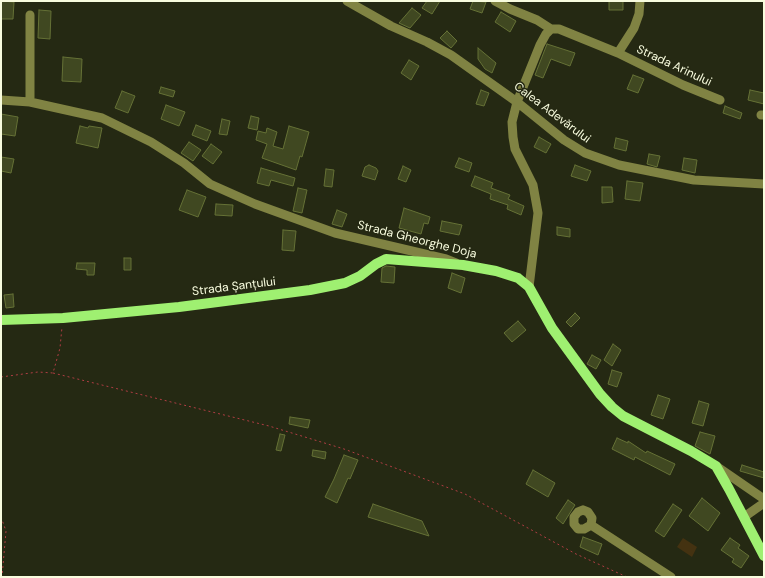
<!DOCTYPE html>
<html>
<head>
<meta charset="utf-8">
<style>
	body { margin:0 }
	#map { position:relative; width:765px; height:578px; overflow:hidden; background:#252913; font-family:"DM Sans",sans-serif }
	canvas { display:block }
	.frame { position:absolute; inset:0; border:2px solid #f8fcde; pointer-events:none }
</style>
</head>
<body>
<div id="map">
<canvas width="765" height="578"></canvas>
<div class="frame"></div>
</div>
<script>
const ctx = document.querySelector('canvas').getContext('2d');
ctx.lineJoin = 'round';
function fillPath(path, color) { ctx.fillStyle = color; ctx.fill(path, 'evenodd'); }
const toPath = rows => new Path2D(rows.map(r => 'M' + r).join(''));
function stroke(path, color, width, dash) { ctx.strokeStyle = color; ctx.lineWidth = width; ctx.lineCap = dash ? 'butt' : 'round'; ctx.setLineDash(dash || []); ctx.stroke(path); }
function label(font, color, halo, rows, align = 'center') {
  ctx.font = font + ' "DM Sans",sans-serif'; ctx.lineWidth = 3; ctx.setLineDash([]); ctx.textBaseline = 'middle'; ctx.strokeStyle = halo; ctx.fillStyle = color; for (const [text, x, y, turn = 0] of rows) {
    ctx.save(); ctx.translate(x, y); ctx.rotate((+turn || 0) * Math.PI / 180); ctx.textAlign = isNaN(turn) ? turn : align; if (halo) ctx.strokeText(text, 0, 0); ctx.fillText(text, 0, 0); ctx.restore();
  }
}
const water = toPath([
	[683,538,697,547,692,557,677,547]
]);
const building = toPath([
	[1,1,14,2,13,19,1,19,1,1],
	[427,1,440,1,432,14,422,8,427,1],
	[473,1,486,2,482,13,470,9,473,1],
	[609,1,623,1,623,10,609,10,609,1],
	[412,8,421,15,410,28,399,23,412,8],
	[39,10,51,11,50,39,38,38,39,10],
	[501,12,516,21,510,32,495,22,501,12],
	[447,31,457,41,451,48,440,38,447,31],
	[547,44,575,53,570,66,551,59,543,78,535,75,547,44],
	[478,48,496,63,492,73,485,69,478,59,478,48],
	[63,57,82,59,81,82,62,81,63,57],
	[409,60,419,66,411,80,401,73,409,60],
	[633,75,644,79,638,93,627,89,633,75],
	[161,87,175,91,173,97,159,93,161,87],
	[481,90,489,93,484,106,476,104,481,90],
	[750,90,764,93,764,104,748,100,750,90],
	[122,91,135,96,128,113,115,108,122,91],
	[166,105,185,112,179,126,161,119,166,105],
	[725,106,742,113,740,119,723,113,725,106],
	[1,114,18,117,15,136,1,134,1,114],
	[251,116,259,118,257,130,248,128,251,116],
	[222,119,230,121,227,135,219,134,222,119],
	[196,125,211,131,207,141,192,135,196,125],
	[80,126,88,128,89,126,102,128,98,148,76,143,80,126],
	[289,126,309,132,302,157,300,156,296,170,262,158,267,144,256,140,258,131,266,133,267,128,277,132,273,146,283,149,289,126],
	[539,137,551,144,546,153,534,147,539,137],
	[616,138,628,141,626,151,614,148,616,138],
	[189,142,201,150,193,161,181,153,189,142],
	[211,144,222,152,213,164,202,156,211,144],
	[649,154,660,156,657,167,647,164,649,154],
	[1,157,14,159,11,173,1,171,1,157],
	[459,158,472,163,469,172,455,167,459,158],
	[684,158,697,160,695,173,682,170,684,158],
	[369,165,376,168,378,171,375,180,362,176,365,167,369,165],
	[575,165,591,171,587,181,571,176,575,165],
	[403,166,411,170,406,182,398,179,403,166],
	[261,168,295,178,293,186,271,180,269,186,257,183,261,168],
	[326,169,334,170,332,187,324,186,326,169],
	[475,176,493,183,491,188,510,195,508,199,524,206,521,215,507,209,508,205,490,199,491,194,471,186,475,176],
	[627,181,643,183,640,201,625,199,627,181],
	[602,187,612,187,613,202,602,203,602,187],
	[298,188,307,190,302,213,293,211,298,188],
	[187,190,206,197,198,217,179,210,187,190],
	[216,204,233,205,232,216,215,215,216,204],
	[404,208,430,217,428,224,424,223,421,234,399,228,404,208],
	[337,210,347,214,342,227,332,224,337,210],
	[442,221,462,225,459,235,440,231,442,221],
	[557,227,570,229,570,237,557,235,557,227],
	[283,230,296,231,294,251,282,250,283,230],
	[124,258,131,258,131,270,124,270,124,258],
	[77,263,95,263,94,275,87,275,87,270,76,269,77,263],
	[386,266,395,267,394,283,381,282,382,268,386,266],
	[452,273,465,278,461,293,448,288,452,273],
	[13,294,14,307,6,308,4,295,13,294],
	[575,313,580,318,571,327,566,322,575,313],
	[518,321,526,330,512,342,504,333,518,321],
	[613,344,621,350,612,366,604,360,613,344],
	[592,355,601,360,596,369,587,364,592,355],
	[612,370,622,373,617,387,608,384,612,370],
	[658,395,670,399,663,419,651,415,658,395],
	[699,401,709,404,703,426,692,423,699,401],
	[290,417,310,420,308,428,289,424,290,417],
	[700,432,715,436,710,454,695,446,700,432],
	[280,434,285,435,281,451,276,450,280,434],
	[617,438,628,443,628,441,646,453,647,451,675,464,670,475,635,457,634,460,612,449,617,438],
	[313,450,326,452,325,459,312,456,313,450],
	[344,455,358,460,350,479,348,478,337,503,325,497,334,479,344,455],
	[742,465,764,472,764,478,740,471,742,465],
	[533,470,555,483,548,497,526,484,533,470],
	[702,498,720,513,708,531,689,516,702,498],
	[568,500,575,505,563,524,556,518,568,500],
	[373,504,422,521,429,536,368,517,373,504],
	[673,504,682,510,664,537,655,531,673,504],
	[583,537,602,544,598,555,580,547,583,537],
	[730,538,740,545,738,548,749,556,741,568,732,562,734,559,721,550,730,538]
]);
const path = toPath([
	[53,373,269,426,344,449,465,494,576,554,627,577],
	[1,377,38,372,53,373,60,348,62,327],
	[1,517,6,531,2,577]
]);
const minor = toPath([
	[347,1,391,26,427,42,451,55,517,102,564,140,585,153,619,165,694,180,764,184],
	[495,1,510,9,537,20,551,29],
	[30,15,30,102],
	[618,53,683,85,720,100],
	[1,100,30,102,102,118,151,142,184,163,210,184,255,204,335,233,446,259,456,263],
	[761,115,764,115],
	[529,287,538,213,533,185,515,149,513,137,512,122,517,102,540,45,546,34,551,29,559,29,618,53,634,28,639,14,640,1],
	[716,466,764,499],
	[583,510,588,512,592,518,591,525,584,529,578,529,574,524,574,517,578,512,583,510],
	[744,517,764,503],
	[591,525,671,577]
]);
const major = toPath([
	[1,320,63,318,179,307,310,290,345,283,360,276,376,264,386,259,463,265,496,271,518,278,529,287,552,328,600,394,612,407,623,416,691,451,716,466,729,489,764,556]
]);
const streetNames = [
	["Strada Arinului",674,66,25],
	["Calea Adevărului",552,113,37],
	["Strada Gheorghe Doja",417,240,14],
	["Strada Șanțului",234,287,-7]
];
fillPath(water, '#443211');
fillPath(building, '#404821');
stroke(building, '#657136', 1);
stroke(path, '#b03e44', 1, [2, 3]);
stroke(minor, '#808343', 9);
stroke(major, '#9ff071', 10);
label('12px', '#f8fcde', '#252913', streetNames);
</script>
</body>
</html>
